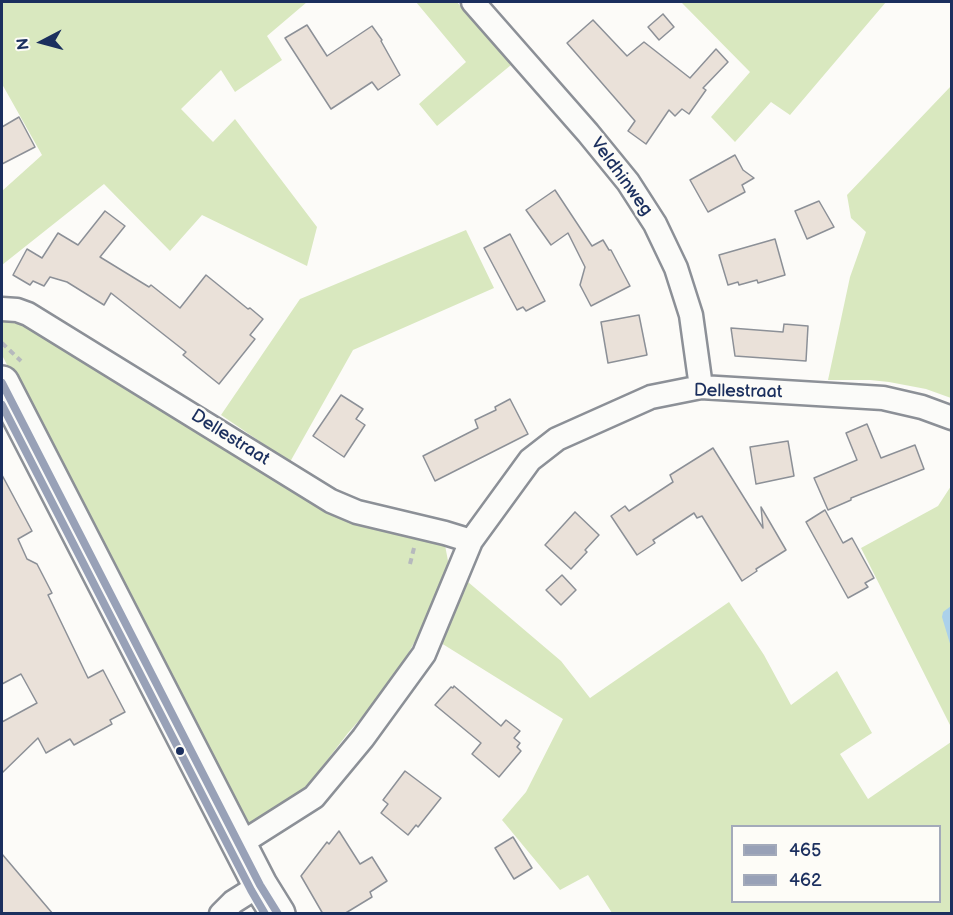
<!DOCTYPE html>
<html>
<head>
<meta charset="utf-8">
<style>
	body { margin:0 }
	#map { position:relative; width:953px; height:915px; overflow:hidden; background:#fcfbf8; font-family:"Balsamiq Sans",sans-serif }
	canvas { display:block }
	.frame { position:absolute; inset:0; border:3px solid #1b2f5e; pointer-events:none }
	.legend { position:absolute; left:731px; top:825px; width:210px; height:78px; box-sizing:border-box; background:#fdfcf7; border:2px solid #a3aaba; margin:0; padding:8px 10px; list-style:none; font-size:18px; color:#1b2f5e }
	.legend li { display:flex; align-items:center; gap:12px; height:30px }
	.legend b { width:30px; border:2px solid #a3aaba }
	.north { position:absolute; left:12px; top:12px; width:60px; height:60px; -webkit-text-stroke:4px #fdfcf7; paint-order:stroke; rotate:264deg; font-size:16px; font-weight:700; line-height:24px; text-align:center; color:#1b2f5e }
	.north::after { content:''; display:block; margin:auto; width:21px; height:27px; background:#1b2f5e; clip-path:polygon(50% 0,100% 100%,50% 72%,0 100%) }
</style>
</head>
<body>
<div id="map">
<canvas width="953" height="915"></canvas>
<div class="frame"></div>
<ul class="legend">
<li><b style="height:8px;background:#98a1b7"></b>465</li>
<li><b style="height:8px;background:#98a1b7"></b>462</li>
</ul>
<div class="north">N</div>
</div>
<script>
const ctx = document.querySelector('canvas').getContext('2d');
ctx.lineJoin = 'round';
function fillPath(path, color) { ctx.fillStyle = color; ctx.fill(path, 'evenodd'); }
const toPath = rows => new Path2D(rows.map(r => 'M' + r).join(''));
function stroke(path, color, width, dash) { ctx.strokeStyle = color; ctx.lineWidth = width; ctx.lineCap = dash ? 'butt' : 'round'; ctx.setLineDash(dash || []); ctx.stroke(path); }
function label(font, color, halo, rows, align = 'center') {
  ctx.font = font + ' "Balsamiq Sans",sans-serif'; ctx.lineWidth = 5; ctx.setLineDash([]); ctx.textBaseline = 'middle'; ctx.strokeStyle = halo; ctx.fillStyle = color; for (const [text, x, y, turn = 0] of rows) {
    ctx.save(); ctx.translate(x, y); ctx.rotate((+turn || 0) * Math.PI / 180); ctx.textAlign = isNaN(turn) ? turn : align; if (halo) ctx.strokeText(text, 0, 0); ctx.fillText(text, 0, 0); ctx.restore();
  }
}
const green = toPath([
	[2,2,307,2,267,36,282,60,235,92,221,70,181,109,213,142,235,119,317,227,307,266,202,215,170,251,104,184,2,265,2,191,42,155,2,84],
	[416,2,457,2,511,65,437,126,419,104,466,62],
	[681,2,886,2,790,115,771,102,735,142,711,117,750,72],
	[951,86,951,398,926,389,889,382,870,380,828,380,850,277,866,232,851,218,847,195],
	[466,230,494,288,353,350,290,462,221,415,300,299],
	[13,317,322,506,434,539,445,545,448,561,446,575,415,641,392,683,348,733,308,785,267,816,252,824,240,822,2,355,2,320],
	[951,486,951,727,861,548,938,506],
	[468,582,561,661,590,698,729,602,764,655,791,705,837,671,872,733,840,754,868,799,951,742,951,913,612,913,588,875,560,890,502,820,526,792,563,719,441,643],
	[732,826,940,826,940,902,732,902]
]);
const water = toPath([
	[951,606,951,647,942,617,943,612]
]);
const building = toPath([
	[663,14,674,27,659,40,648,27,663,14],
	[593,20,627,56,644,42,690,78,716,49,728,62,703,88,706,90,689,114,682,109,675,116,669,110,646,144,628,131,635,121,567,43,593,20],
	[307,25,327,56,372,26,382,40,381,41,400,75,378,90,372,82,331,109,285,38,307,25],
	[19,117,35,147,2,164,2,127,19,117],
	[735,155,743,170,754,178,742,185,745,192,708,212,690,180,735,155],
	[555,190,592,246,603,240,609,250,611,250,630,286,591,306,580,285,585,267,568,233,551,245,526,210,555,190],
	[819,201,834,227,807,239,795,211,819,201],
	[105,211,125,226,100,257,149,287,151,285,180,308,206,275,248,309,250,308,263,319,250,335,255,339,219,384,183,355,186,352,111,293,104,305,67,282,50,277,44,286,33,281,30,285,13,275,27,249,42,258,58,233,78,245,105,211],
	[510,234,545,301,526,311,523,307,517,310,484,248,510,234],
	[775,239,785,275,758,283,757,280,739,285,738,282,728,285,719,255,775,239],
	[639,315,647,355,608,363,601,322,639,315],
	[784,324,808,326,806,361,735,356,731,328,783,332,784,324],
	[341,395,363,409,356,419,365,425,344,457,313,436,341,395],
	[510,399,528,434,435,481,423,456,478,428,475,420,496,410,495,407,510,399],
	[867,424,881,458,915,445,924,469,851,498,851,500,828,510,814,478,857,460,846,433,867,424],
	[788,441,794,476,756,484,750,447,788,441],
	[713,448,763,528,761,507,786,550,756,569,757,571,742,581,702,516,697,518,694,513,653,540,655,543,637,555,611,516,625,506,629,511,673,482,670,475,713,448],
	[2,475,32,531,18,539,27,559,37,564,52,593,48,595,88,678,103,670,125,712,110,720,112,724,74,745,70,739,46,753,38,738,2,773,2,722,37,703,21,674,2,684,2,475],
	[825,510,843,543,852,538,874,578,865,583,868,587,848,598,806,522,825,510],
	[575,512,599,535,585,550,587,552,571,569,545,545,575,512],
	[562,575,576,590,561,605,546,590,562,575],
	[454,686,501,726,506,720,520,731,514,738,520,743,517,747,521,751,499,777,472,754,481,743,435,705,451,687,453,688,454,686],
	[405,771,441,798,418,827,416,825,408,835,381,813,388,804,383,800,405,771],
	[339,831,360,864,372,857,387,881,370,892,372,897,344,914,323,914,301,876,327,842,329,844,339,831],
	[513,837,532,868,514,879,495,848,513,837],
	[2,854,53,914,2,914,2,854]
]);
const path = toPath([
	[2,343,21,361],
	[410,564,414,548]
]);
const street = toPath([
	[473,2,588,133,628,182,655,224,676,268,691,315,701,387],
	[2,309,17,310,28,314,331,501,357,512,445,533,471,541],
	[240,844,314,797,363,738,424,654,471,541,530,460,557,439,651,397,701,387,883,398,922,407,952,418],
	[221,914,233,902,260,885]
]);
const secondary = toPath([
	[2,383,260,885,278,914]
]);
const bus1 = toPath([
	[2,383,260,885,278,914]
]);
const bus2 = toPath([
	[2,405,251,890,265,914]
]);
const markers = [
	[180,751,5,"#1b2f5e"]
];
const streetNames = [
	["Veldhinweg",621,177,54],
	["Dellestraat",738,392,1],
	["Dellestraat",230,438,32]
];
fillPath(green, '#d9e8bf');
fillPath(water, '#abd1eb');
fillPath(building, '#eae1d9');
stroke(building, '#8c9097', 1.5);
stroke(street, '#8c9097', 27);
stroke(secondary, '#8c9097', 38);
stroke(path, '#b6b9bd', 4, [6, 4.5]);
stroke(street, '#fbfbf9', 22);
stroke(secondary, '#fbfbf9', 33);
stroke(bus1, '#98a1b7', 8);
stroke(bus2, '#98a1b7', 8);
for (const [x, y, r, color] of markers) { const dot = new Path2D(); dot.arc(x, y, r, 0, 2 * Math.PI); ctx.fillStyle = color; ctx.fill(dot); stroke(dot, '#fdfcf7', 2); }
label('18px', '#1b2f5e', '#fdfcf7', streetNames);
</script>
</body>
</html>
